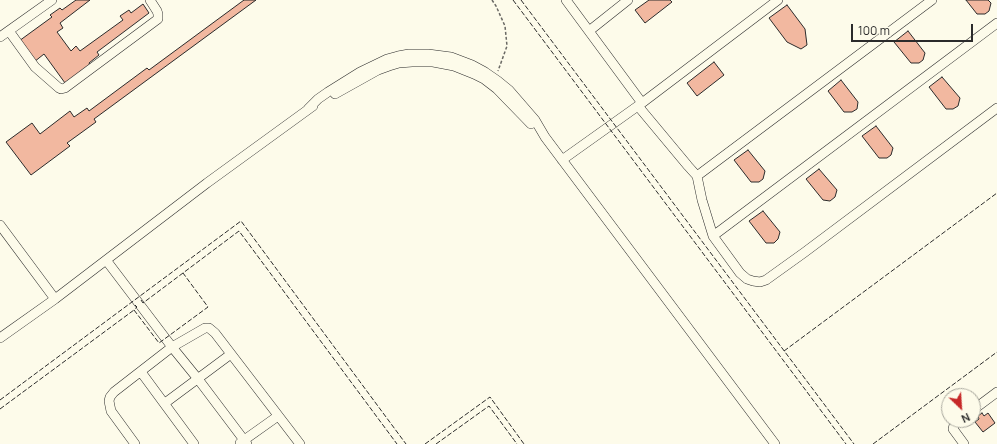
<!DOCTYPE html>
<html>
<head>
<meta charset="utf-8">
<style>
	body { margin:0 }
	#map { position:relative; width:997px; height:444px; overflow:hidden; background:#fdfbea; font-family:Manrope,sans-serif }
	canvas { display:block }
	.north { position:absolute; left:941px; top:388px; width:40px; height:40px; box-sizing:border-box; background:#fdfbea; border:1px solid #a9a89e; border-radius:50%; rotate:155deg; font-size:11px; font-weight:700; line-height:16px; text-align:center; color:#2b2b2b }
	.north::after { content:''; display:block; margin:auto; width:14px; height:18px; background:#c62828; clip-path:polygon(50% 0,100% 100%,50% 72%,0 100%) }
	.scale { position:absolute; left:851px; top:24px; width:122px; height:18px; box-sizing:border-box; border:2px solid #2b2b2b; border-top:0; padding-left:5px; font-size:12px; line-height:14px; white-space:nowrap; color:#2b2b2b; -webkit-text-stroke:3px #fdfbea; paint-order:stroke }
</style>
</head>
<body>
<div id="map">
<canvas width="997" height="444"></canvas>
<div class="north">N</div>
<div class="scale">100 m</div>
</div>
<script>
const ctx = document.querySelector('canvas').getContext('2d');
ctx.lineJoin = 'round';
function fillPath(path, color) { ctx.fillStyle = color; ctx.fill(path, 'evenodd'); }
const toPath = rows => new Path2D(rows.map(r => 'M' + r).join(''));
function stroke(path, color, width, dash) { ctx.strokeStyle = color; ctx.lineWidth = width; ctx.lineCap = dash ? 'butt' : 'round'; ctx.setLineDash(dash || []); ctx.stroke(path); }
const building = toPath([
	[76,0,90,0,60,23,63,28,57,32,71,51,76,46,80,51,123,20,120,16,129,10,131,13,143,4,149,13,97,52,99,55,89,63,90,65,65,83,44,54,34,62,19,41,52,17,50,15,60,8,62,10,76,0],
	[244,0,256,0,94,119,96,122,67,143,70,146,31,175,6,142,32,123,40,134,70,111,74,117,87,108,89,111,147,68,149,70,244,0],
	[649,0,670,0,672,2,645,23,635,10,649,0],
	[966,0,988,0,991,3,989,11,985,14,977,14,966,0],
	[787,5,805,29,807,45,801,49,787,42,769,18,787,5],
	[908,31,925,53,923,60,919,63,911,63,894,42,908,31],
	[714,62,724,75,697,96,687,83,714,62],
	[942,77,960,98,958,106,953,109,946,109,929,87,942,77],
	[841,80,858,102,857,109,852,112,844,112,828,91,841,80],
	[876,126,893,148,891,155,887,158,879,158,862,136,876,126],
	[748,150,765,171,763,179,759,182,751,182,734,160,748,150],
	[819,169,837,190,835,197,830,201,823,200,806,179,819,169],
	[763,211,780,232,778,239,774,243,766,243,749,221,763,211],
	[982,413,984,416,988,413,995,423,983,432,975,422,979,419,978,416,982,413]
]);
const path = toPath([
	[492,0,496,6,505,26,507,46,498,71]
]);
const minor = toPath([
	[566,0,642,103],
	[9,31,35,67,59,88,61,89,65,88,158,19,158,14,157,11,150,0],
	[589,31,628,0],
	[0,37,52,0],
	[335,94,378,70,389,66,399,63,412,62,433,62,454,66,474,74,484,79,497,89,531,124],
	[638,106,688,166,697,176,932,0],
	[308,109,318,99,328,92,360,72,387,59,398,56,409,54,428,54,451,57,472,65,485,72,498,81,509,90,535,120,545,137,775,444],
	[562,160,642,103,778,0],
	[697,176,702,200,713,236,740,273,747,279,753,281,760,282,766,280,805,252,997,108],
	[0,225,55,299],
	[713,236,997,23],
	[106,260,172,347,198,379,247,444],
	[0,338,55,299,207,183,313,106],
	[141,372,194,444],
	[165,403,231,354],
	[973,410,997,392],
	[960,420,954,425,953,429,964,444],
	[240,443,278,416],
	[135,444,111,411,109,401,110,397,114,392,172,347,205,328,209,328,215,333,300,444]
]);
const fence = toPath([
	[513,0,846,444],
	[521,0,854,444],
	[141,300,143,303,239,231,397,444],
	[135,305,137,307,134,310,159,343,208,307,183,273],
	[784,351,997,193],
	[0,400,241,221,406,444],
	[0,409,134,310],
	[425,444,490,397,524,444],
	[436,444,489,406,517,444],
	[873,444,997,352]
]);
fillPath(building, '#f2b8a0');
stroke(building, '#2b2b2b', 1);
stroke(minor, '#2b2b2b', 10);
stroke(path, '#6a6964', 1.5, [3, 2]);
stroke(minor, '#fdfbea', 9);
stroke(fence, '#2b2b2b', 1, [5, 2]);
</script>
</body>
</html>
